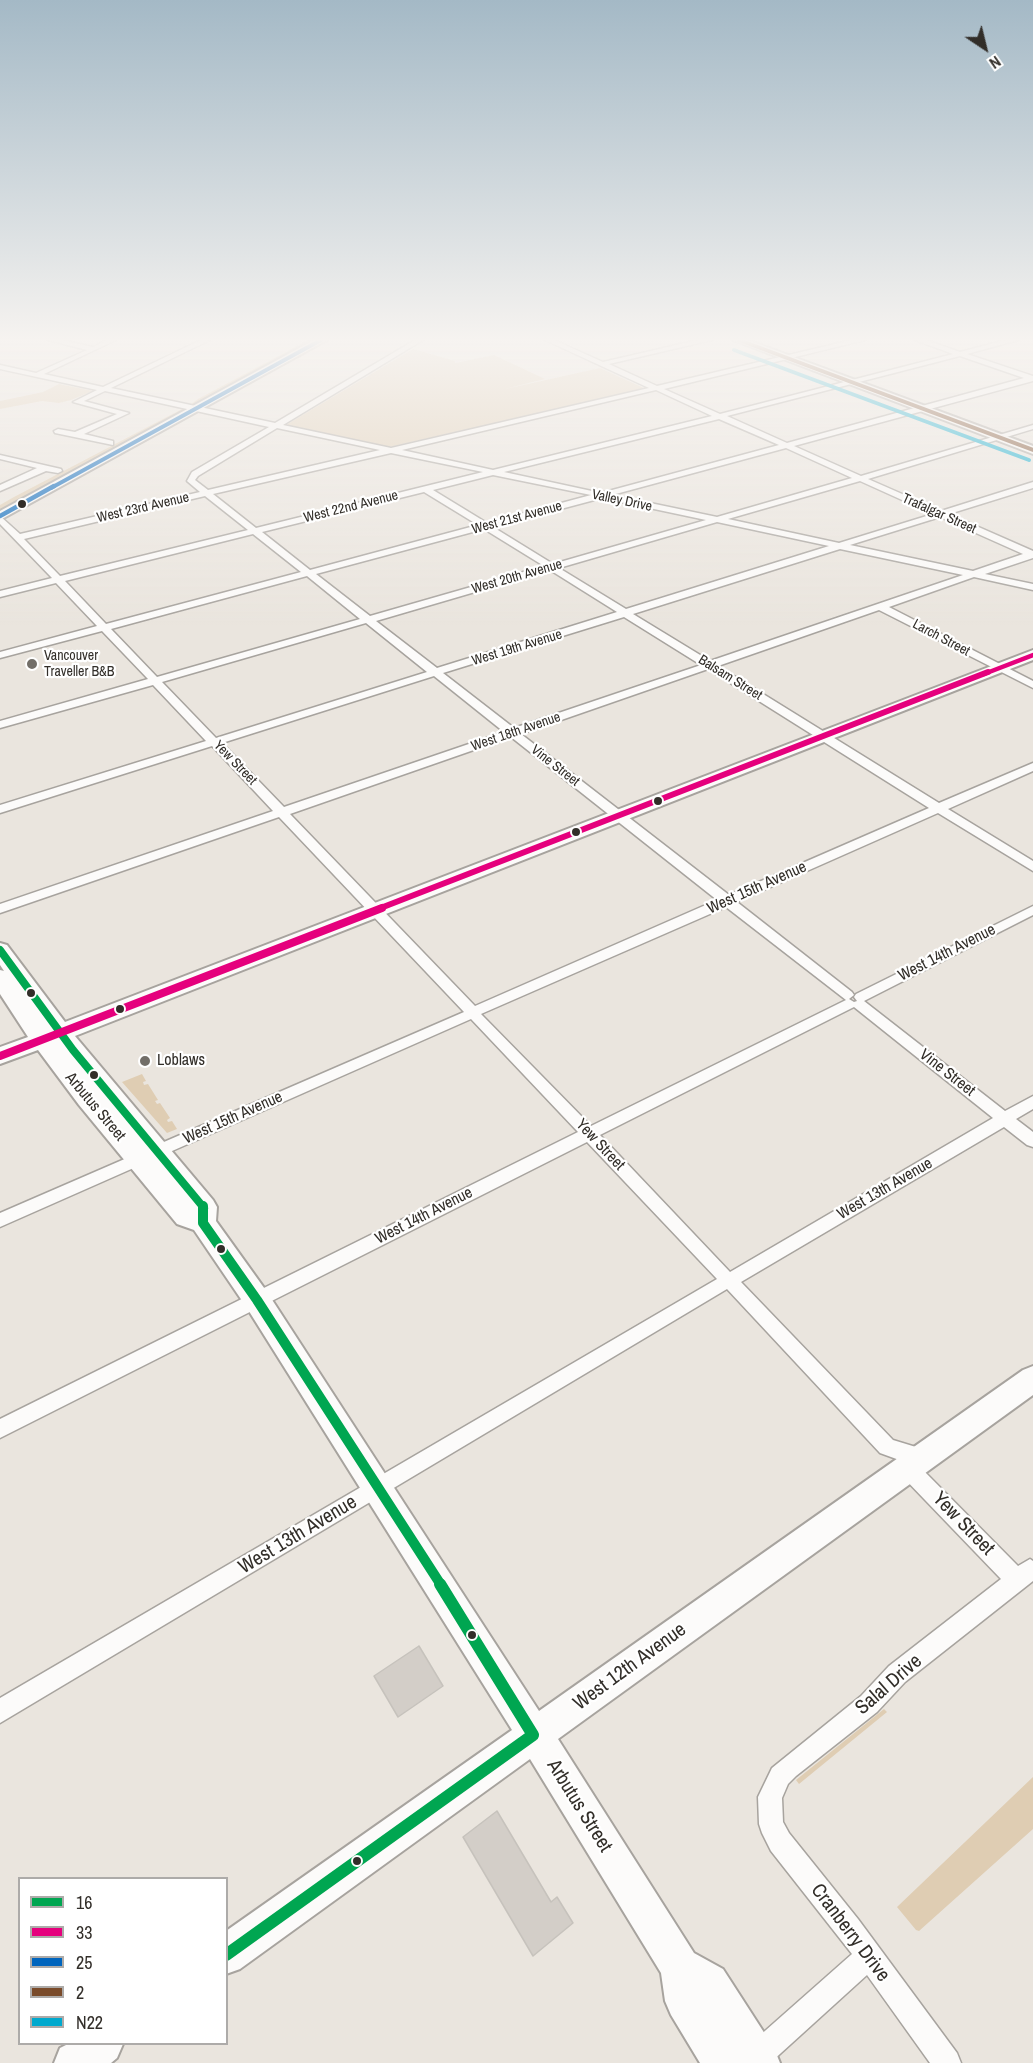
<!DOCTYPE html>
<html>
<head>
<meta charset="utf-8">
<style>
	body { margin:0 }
	#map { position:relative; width:1033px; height:2063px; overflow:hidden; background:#eae5de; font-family:"Archivo Narrow",sans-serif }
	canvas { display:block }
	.legend { position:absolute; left:18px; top:1877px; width:210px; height:168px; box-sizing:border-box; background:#fff; border:2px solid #adaba9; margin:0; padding:8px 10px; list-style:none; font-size:18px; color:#322e29 }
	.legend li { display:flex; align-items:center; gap:12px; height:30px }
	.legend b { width:30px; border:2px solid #adaba9 }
	.north { position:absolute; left:955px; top:18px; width:60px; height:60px; -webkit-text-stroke:4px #fff; paint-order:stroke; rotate:145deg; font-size:16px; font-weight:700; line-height:24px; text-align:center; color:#322e29 }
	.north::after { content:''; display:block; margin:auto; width:21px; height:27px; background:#322e29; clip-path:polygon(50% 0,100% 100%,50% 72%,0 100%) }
</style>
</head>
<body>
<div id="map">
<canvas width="1033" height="2063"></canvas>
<ul class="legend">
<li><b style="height:8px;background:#00a651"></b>16</li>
<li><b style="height:8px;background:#e5007d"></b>33</li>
<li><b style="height:8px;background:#0065bd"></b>25</li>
<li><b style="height:8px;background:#7a4b2a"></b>2</li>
<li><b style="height:8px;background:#00a9ce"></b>N22</li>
</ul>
<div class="north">N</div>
</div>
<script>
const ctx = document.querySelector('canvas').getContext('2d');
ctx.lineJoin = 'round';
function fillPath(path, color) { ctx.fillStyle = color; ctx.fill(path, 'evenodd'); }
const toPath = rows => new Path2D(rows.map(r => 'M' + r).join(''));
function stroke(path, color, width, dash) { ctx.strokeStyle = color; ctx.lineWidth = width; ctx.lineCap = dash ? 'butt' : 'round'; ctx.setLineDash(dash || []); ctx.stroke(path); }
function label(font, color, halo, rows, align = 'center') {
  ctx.font = font + ' "Archivo Narrow",sans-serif'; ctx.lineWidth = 4.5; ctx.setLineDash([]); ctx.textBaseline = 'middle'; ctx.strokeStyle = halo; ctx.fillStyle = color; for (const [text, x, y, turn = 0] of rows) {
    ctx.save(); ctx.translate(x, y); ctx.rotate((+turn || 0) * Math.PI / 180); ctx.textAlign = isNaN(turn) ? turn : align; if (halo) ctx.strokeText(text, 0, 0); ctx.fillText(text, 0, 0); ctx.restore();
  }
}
const green = toPath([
	[308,340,318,340,194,406,190,405,198,399],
	[413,349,455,361,455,363,494,355,545,379,505,389,600,368,646,389,389,447,286,425],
	[59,384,93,391,71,400,59,403,42,401,0,409,0,401,43,392],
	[182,409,188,410,0,514,0,505,14,497],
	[142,1074,146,1081,143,1082,144,1085,148,1084,158,1100,155,1101,157,1104,160,1103,170,1118,167,1120,168,1122,172,1121,177,1129,167,1133,122,1082],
	[884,1709,887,1712,799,1784,796,1780],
	[1033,1777,1033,1829,919,1931,916,1930,897,1907]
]);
const building = toPath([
	[419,1646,443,1686,398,1717,374,1676,419,1646],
	[497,1811,551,1902,557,1897,573,1923,533,1956,463,1837,497,1811]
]);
const street = toPath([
	[48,340,62,340,93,347,107,340,116,340,44,374,103,387,201,340,210,340,111,388,275,423,415,340,423,340,283,425,391,448,649,388,545,340,554,340,603,362,698,340,712,340,609,364,657,386,852,340,865,340,664,389,720,414,953,354,915,340,926,340,960,352,1006,340,1018,340,967,354,1033,376,1033,381,794,446,861,476,1033,425,1033,429,868,479,941,511,1033,482,1033,488,949,514,1033,551,1033,558,985,574,1033,584,1033,590,974,577,889,607,1033,681,1033,688,879,610,718,666,939,803,1033,763,1033,771,948,809,1033,861,1033,871,938,813,737,902,852,992,854,995,849,999,854,1002,857,1001,854,997,856,994,1033,906,1033,915,864,1001,1005,1111,1033,1096,1033,1109,1016,1119,1033,1132,1033,1147,1027,1145,1004,1127,741,1282,893,1440,929,1451,932,1458,929,1465,920,1467,1018,1566,1030,1559,1033,1561,1033,1581,905,1682,877,1712,796,1776,788,1784,782,1798,783,1822,789,1833,858,1919,957,2053,961,2063,930,2063,867,1975,770,2063,736,2063,740,2053,852,1954,771,1851,762,1833,759,1824,758,1797,772,1768,861,1696,889,1666,1001,1579,901,1475,898,1468,902,1461,880,1453,727,1289,0,1723,0,1698,717,1279,587,1142,0,1438,0,1419,578,1132,471,1019,0,1227,0,1213,464,1012,279,817,0,913,0,904,273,811,212,746,0,813,0,805,206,741,153,685,0,728,0,721,148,679,102,631,0,658,0,652,97,626,56,583,0,597,0,591,52,578,0,524,0,516,20,534,200,492,187,481,192,472,269,427,105,391,84,401,129,413,84,434,113,441,113,445,55,433,54,431,58,429,75,432,117,414,73,402,97,390,0,369,0,365,36,373,87,350,48,340],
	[960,356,1024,378,787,443,727,416,960,356],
	[656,390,712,416,493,470,402,450,656,390],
	[719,419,779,445,601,493,504,472,719,419],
	[277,428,380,450,208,490,195,480,198,476,277,428],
	[786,448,852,478,717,517,612,495,786,448],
	[391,453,483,472,256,528,213,494,391,453],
	[493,475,591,495,487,523,433,490,493,475],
	[860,481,933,514,839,543,728,519,860,481],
	[424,492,478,525,310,570,262,532,424,492],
	[205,496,248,530,60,576,24,539,205,496],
	[602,498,706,520,553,564,493,527,602,498],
	[940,517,1023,554,973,571,850,545,940,517],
	[717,522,829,546,626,609,559,568,717,522],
	[484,529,544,566,370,616,316,574,484,529],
	[253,534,301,572,106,624,65,581,253,534],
	[840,549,963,575,710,661,633,614,840,549],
	[550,570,617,612,437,668,376,621,550,570],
	[307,576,360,619,157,677,111,629,307,576],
	[624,617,701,665,514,728,443,673,624,617],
	[366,623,427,672,216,738,162,682,366,623],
	[708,669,929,808,729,895,521,734,708,669],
	[434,676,504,732,284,807,222,743,434,676],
	[511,737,717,900,475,1006,290,814,511,737],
	[726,907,846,1000,591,1126,481,1014,726,907],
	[854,1007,993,1118,730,1272,600,1135,854,1007],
	[0,455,61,469,62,471,58,473,46,471,0,491,0,485,37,468,0,459,0,455]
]);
const secondary = toPath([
	[314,340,327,340,0,520,0,511,314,340],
	[733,340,748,340,1033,446,1033,454,733,340],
	[1033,650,1033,660,75,1036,213,1200,217,1207,216,1221,267,1292,539,1711,1023,1370,1033,1366,1033,1395,558,1739,694,1953,723,1969,774,2048,780,2063,700,2063,671,2015,665,2001,661,1973,530,1759,240,1969,226,1974,226,1931,512,1730,247,1308,194,1230,177,1224,79,1105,38,1050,0,1064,0,1047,28,1037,0,994,0,970,4,971,0,965,0,943,7,945,65,1022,1033,650],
	[68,2044,123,2044,117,2058,111,2063,54,2063,60,2048,68,2044]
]);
const bus1Far2 = toPath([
	[0,950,73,1050,204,1208]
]);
const bus1Far1 = toPath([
	[203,1206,203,1223,257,1300,441,1585]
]);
const bus1 = toPath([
	[440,1584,533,1735],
	[226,1955,533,1735]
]);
const bus2Far2 = toPath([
	[984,674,1033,655]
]);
const bus2Far1 = toPath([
	[378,909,988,672]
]);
const bus2 = toPath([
	[0,1056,382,908]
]);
const bus3Far1 = toPath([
	[51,488,321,340]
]);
const bus3 = toPath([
	[0,516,54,486]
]);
const bus4 = toPath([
	[739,340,1033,450]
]);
const bus5 = toPath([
	[734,350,1029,460]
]);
const markers = [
	[22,504,5,"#322e29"],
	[32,664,6,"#726e68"],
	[658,801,5,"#322e29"],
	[576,832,5,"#322e29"],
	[31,993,5,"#322e29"],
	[120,1009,5,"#322e29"],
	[145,1061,6,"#726e68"],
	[94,1075,5,"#322e29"],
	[221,1249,5,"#322e29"],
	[472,1635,5,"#322e29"],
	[357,1861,5,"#322e29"]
];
const farStreetnames = [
	["Valley Drive",622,501,12],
	["West 22nd Avenue",351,507,-14],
	["West 23rd Avenue",143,508,-13],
	["Trafalgar Street",939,514,24],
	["West 21st Avenue",517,518,-15],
	["West 20th Avenue",517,577,-16],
	["Larch Street",941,638,28],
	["West 19th Avenue",517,648,-17],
	["Balsam Street",730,678,32],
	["West 18th Avenue",516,732,-19],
	["Yew Street",235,763,46],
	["Vine Street",555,766,38]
];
const farPoinames = [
	["Vancouver",44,656],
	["Traveller B&B",44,672]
];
const streetNames = [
	["West 15th Avenue",757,888,-24],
	["West 14th Avenue",947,953,-27],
	["Vine Street",947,1073,38],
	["Arbutus Street",95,1107,50],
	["West 15th Avenue",233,1118,-24],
	["Yew Street",600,1145,47],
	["West 13th Avenue",885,1189,-30],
	["West 14th Avenue",424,1216,-27]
];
const poiNames = [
	["Loblaws",157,1061]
];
const nearStreetnames = [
	["Yew Street",963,1524,46],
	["West 13th Avenue",298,1535,-31],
	["West 12th Avenue",630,1667,-36],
	["Salal Drive",889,1685,-41],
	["Arbutus Street",579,1806,58],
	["Cranberry Drive",850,1933,53]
];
fillPath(green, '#dfcdb3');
fillPath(building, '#d3cec8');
stroke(building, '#c6c2bc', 1.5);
stroke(street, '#a7a39e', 3);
stroke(secondary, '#a7a39e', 4);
fillPath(street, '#fcfbfa');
fillPath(secondary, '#fcfbfa');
stroke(bus1Far2, '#00a651', 8);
stroke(bus1Far1, '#00a651', 10);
stroke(bus1, '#00a651', 12);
stroke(bus2Far2, '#e5007d', 4.5);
stroke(bus2Far1, '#e5007d', 6);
stroke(bus2, '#e5007d', 8);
stroke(bus3Far1, '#0065bd', 4);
stroke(bus3, '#0065bd', 4.5);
stroke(bus4, '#7a4b2a', 4);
stroke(bus5, '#00a9ce', 4);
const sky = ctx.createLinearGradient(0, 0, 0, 629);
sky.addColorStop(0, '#a4b9c6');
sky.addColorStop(0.54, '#f6f3f0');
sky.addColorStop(1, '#f6f3f000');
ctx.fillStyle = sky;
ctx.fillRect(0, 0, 1033, 629);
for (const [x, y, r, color] of markers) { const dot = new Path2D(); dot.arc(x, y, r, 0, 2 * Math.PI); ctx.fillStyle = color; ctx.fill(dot); stroke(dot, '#fff', 2); }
label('14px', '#322e29', '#fff', farStreetnames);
label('14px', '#322e29', '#fff', farPoinames, 'left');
label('16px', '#322e29', '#fff', streetNames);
label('16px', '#322e29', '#fff', poiNames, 'left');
label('20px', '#322e29', '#fff', nearStreetnames);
</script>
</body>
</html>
